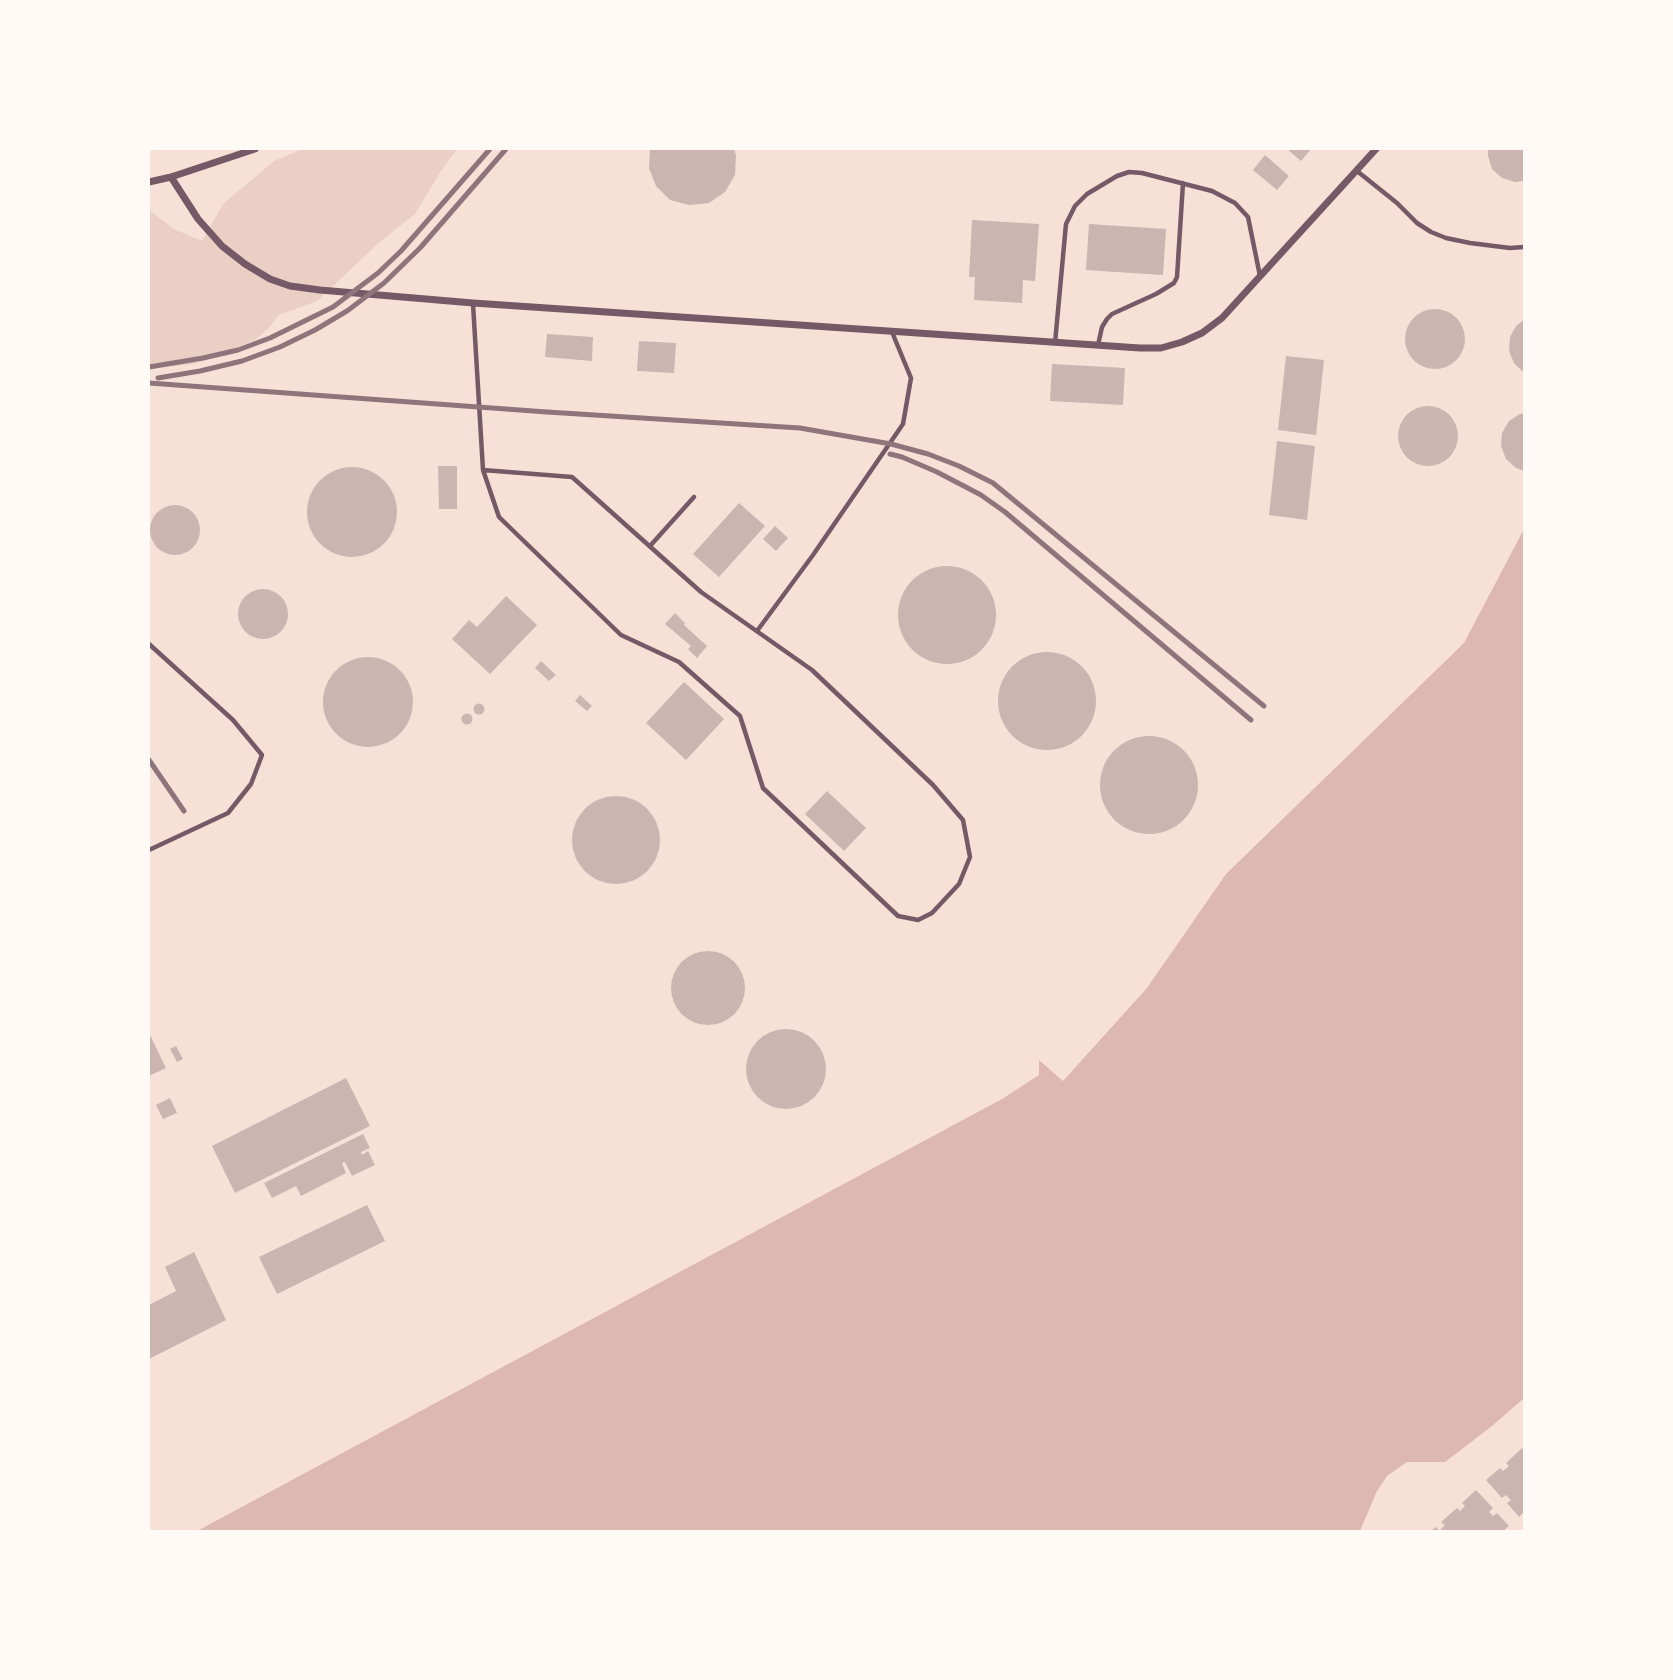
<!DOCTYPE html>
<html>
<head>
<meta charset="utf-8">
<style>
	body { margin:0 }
	#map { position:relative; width:1673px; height:1680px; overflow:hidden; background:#f7e1d7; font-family:"Work Sans",sans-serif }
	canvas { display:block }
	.frame { position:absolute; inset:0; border:150px solid #fffaf5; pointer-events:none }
</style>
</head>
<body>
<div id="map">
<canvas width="1673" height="1680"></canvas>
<div class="frame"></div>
</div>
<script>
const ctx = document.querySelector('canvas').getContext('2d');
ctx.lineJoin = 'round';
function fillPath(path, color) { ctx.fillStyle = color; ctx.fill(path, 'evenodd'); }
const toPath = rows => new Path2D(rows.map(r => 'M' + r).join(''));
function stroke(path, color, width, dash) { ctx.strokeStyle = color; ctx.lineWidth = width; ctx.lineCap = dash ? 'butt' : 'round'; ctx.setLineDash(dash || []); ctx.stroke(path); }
const green = toPath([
	[302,149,457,149,441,171,415,214,381,241,317,301,279,315,269,328,255,340,228,351,194,364,149,369,149,210,174,229,202,241,223,204,274,161]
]);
const water = toPath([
	[1524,529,1524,1398,1492,1426,1445,1462,1407,1462,1387,1476,1377,1491,1360,1531,197,1531,1002,1099,1039,1075,1039,1060,1063,1081,1147,988,1226,874,1464,643]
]);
const building = toPath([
	[650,149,734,149,736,155,735,175,725,192,709,203,689,205,670,200,656,186,649,168],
	[1287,149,1311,149,1301,161],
	[1488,149,1524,149,1524,181,1515,182,1502,178,1492,169,1488,156],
	[1265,155,1289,176,1277,190,1253,170],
	[972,220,1039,224,1035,281,1023,280,1022,303,974,300,975,277,969,277],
	[1089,224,1166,229,1163,275,1086,270],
	'1405 339a30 30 0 1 1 60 0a30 30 0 1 1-60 0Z',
	[1524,320,1524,373,1514,363,1509,351,1510,337,1516,326],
	[547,334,593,337,592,361,545,357],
	[639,341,676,343,674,373,637,371],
	[1286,356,1324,360,1316,435,1278,430],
	[1052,364,1125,368,1123,405,1050,401],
	'1398 436a30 30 0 1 1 60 0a30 30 0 1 1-60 0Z',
	[1524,413,1524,471,1516,468,1506,459,1501,446,1502,433,1509,421,1520,414],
	[1277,441,1315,446,1307,520,1269,515],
	[438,466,457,466,457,509,439,509],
	'307 512a45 45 0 1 1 90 0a45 45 0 1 1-90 0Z',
	[739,503,765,526,719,577,693,554],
	'150 530a25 25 0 1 1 50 0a25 25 0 1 1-50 0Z',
	[775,526,788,538,776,551,763,539],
	'898 615a49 49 0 1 1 98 0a49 49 0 1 1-98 0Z',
	'238 614a25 25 0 1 1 50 0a25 25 0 1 1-50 0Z',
	[506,596,537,625,490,674,452,639,469,620,477,627],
	[675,613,685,623,684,625,707,646,697,658,688,649,691,646,665,624],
	'998 701a49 49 0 1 1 98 0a49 49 0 1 1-98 0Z',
	'323 702a45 45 0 1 1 90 0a45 45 0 1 1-90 0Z',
	[541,661,556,675,549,681,535,668],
	[684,682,724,719,686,760,646,723],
	[580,695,592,706,587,711,575,701],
	'473.5 709a5.5 5.5 0 1 1 11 0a5.5 5.5 0 1 1-11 0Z',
	'461.5 719a5.5 5.5 0 1 1 11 0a5.5 5.5 0 1 1-11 0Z',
	'1100 785a49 49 0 1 1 98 0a49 49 0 1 1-98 0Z',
	[827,791,866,828,844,851,805,814],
	'572 840a44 44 0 1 1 88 0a44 44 0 1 1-88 0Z',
	'671 988a37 37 0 1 1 74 0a37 37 0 1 1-74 0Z',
	'746 1069a40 40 0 1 1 80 0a40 40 0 1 1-80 0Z',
	[149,1033,166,1068,149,1076],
	[176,1046,183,1059,177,1062,170,1049],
	[346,1078,370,1126,235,1193,212,1146],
	[170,1098,177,1113,163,1119,156,1105],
	[363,1134,370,1148,361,1152,362,1155,368,1151,375,1165,352,1176,345,1162,342,1163,346,1173,301,1196,296,1186,272,1198,264,1183],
	[367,1205,385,1241,277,1294,259,1257],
	[194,1252,226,1320,149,1359,149,1305,176,1291,165,1267],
	[1522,1448,1524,1452,1524,1512,1519,1517,1507,1503,1511,1500,1506,1495,1502,1498,1486,1480,1500,1468,1503,1471,1509,1466,1506,1463],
	[1476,1490,1493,1508,1489,1512,1493,1516,1497,1513,1509,1526,1503,1531,1431,1531,1436,1527,1439,1531,1445,1525,1441,1522,1457,1508,1460,1511,1465,1506,1462,1503]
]);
const service = toPath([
	[1357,171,1397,203,1417,223,1431,232,1446,238,1470,243,1510,248,1524,247],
	[473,304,483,470,499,517,621,635,679,662,740,716,763,788,898,916,918,920,932,913,959,884,970,857,963,820,933,785,812,670,701,592,572,477,483,470],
	[1055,343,1066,224,1075,206,1087,194,1117,176,1129,172,1142,173,1212,191,1235,203,1248,217,1260,276],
	[1098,345,1102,327,1107,319,1112,314,1156,294,1174,283,1177,277,1183,183],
	[650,546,694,497],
	[757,631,813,555,903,424,911,378,892,332],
	[149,644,233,720,262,755,251,784,228,813,149,850]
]);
const minor = toPath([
	[171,177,198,219,222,246,245,264,270,279,290,286,320,290,473,303,1140,348,1161,348,1182,342,1202,333,1222,318,1376,149],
	[149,182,171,177,255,149]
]);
const rail = toPath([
	[149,367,203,358,238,350,270,338,333,307,378,273,401,251,490,149],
	[158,378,200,371,242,361,280,347,315,330,347,311,384,283,420,248,506,149],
	[149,383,547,412,800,428,891,444,928,454,959,466,993,483,1264,706],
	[890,454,902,457,937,472,981,495,1005,512,1251,720],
	[149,760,184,811]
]);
fillPath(green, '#ebcfc5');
fillPath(water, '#dcb8b0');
fillPath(building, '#ccb4b1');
stroke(service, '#755966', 4.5);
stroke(minor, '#755966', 7);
stroke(rail, '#8f747c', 5);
</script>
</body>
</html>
